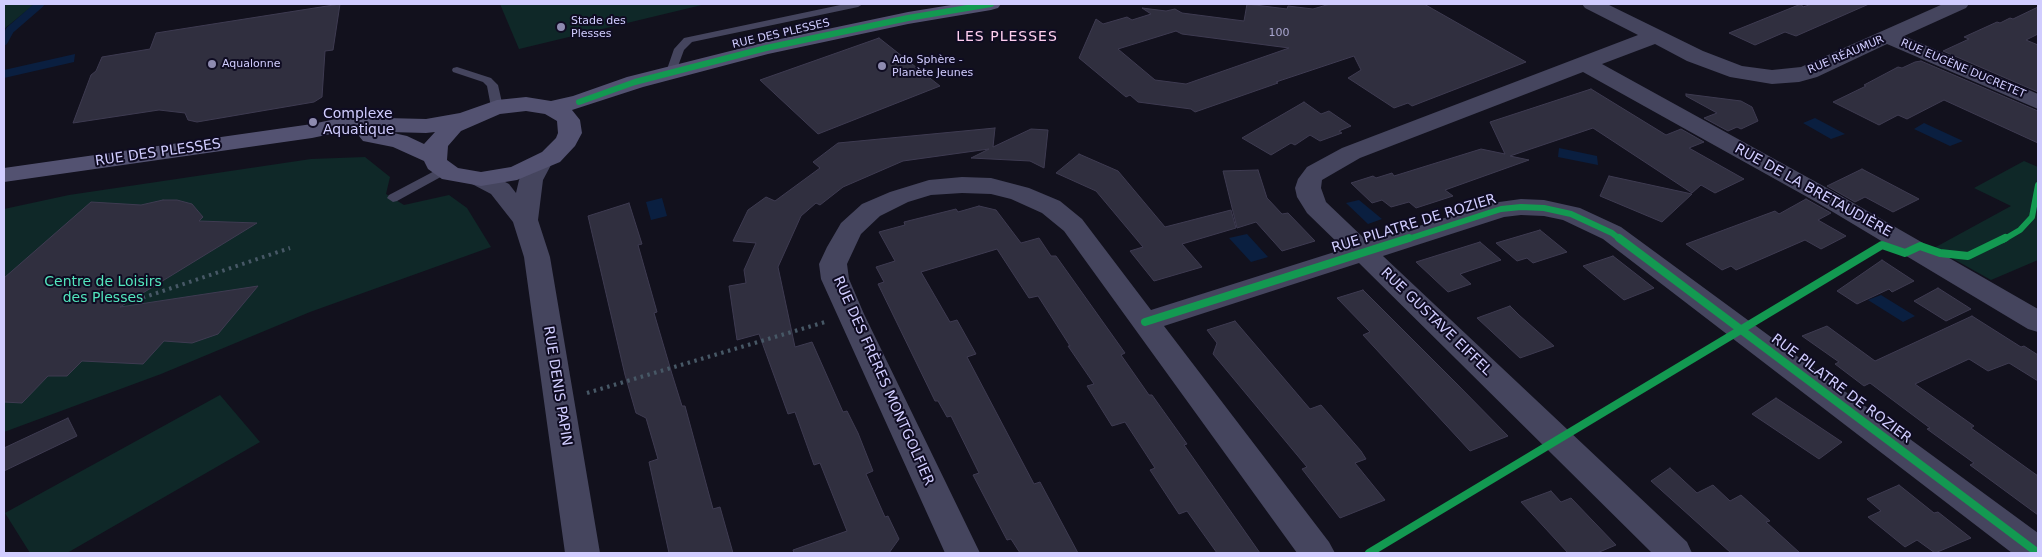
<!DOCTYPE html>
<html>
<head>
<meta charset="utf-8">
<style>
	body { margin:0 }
	#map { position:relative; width:2042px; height:557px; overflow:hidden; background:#12111d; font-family:"DejaVu Sans",sans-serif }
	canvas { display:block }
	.frame { position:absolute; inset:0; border:5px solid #d1cdff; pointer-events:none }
</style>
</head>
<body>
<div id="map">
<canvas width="2042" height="557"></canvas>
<div class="frame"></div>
</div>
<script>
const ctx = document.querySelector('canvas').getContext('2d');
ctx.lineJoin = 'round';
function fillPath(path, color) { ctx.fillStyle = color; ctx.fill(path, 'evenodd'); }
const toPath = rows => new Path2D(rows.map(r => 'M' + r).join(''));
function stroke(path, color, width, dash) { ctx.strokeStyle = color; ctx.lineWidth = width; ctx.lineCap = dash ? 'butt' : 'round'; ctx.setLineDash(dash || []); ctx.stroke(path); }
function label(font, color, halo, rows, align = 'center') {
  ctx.font = font + ' "DejaVu Sans",sans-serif'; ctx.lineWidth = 4; ctx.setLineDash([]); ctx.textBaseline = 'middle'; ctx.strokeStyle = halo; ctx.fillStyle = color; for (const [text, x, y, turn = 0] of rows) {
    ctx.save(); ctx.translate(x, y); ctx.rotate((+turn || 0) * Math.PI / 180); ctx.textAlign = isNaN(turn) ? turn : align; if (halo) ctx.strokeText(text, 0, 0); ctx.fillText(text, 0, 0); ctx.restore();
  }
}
const green = toPath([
	[4,4,35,4,4,29],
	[500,4,706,4,519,49],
	[365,157,390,177,386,194,404,205,449,195,467,208,491,247,310,312,161,374,4,432,4,209,69,195,311,159],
	[2024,161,2038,167,2038,260,1991,280,1934,248,2011,206,1974,188],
	[220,395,260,442,67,553,30,553,5,513]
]);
const water = toPath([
	[75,54,74,62,4,78,4,70],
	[1815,118,1845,134,1831,139,1803,123],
	[1924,123,1963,141,1950,146,1914,129],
	[1559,148,1597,156,1598,165,1558,157],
	[662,198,667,216,651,220,646,202],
	[1359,200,1382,219,1368,224,1346,203],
	[1247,234,1268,257,1251,262,1229,238],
	[1881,295,1915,316,1903,322,1868,300]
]);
const stream = toPath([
	[4,41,10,30,40,4]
]);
const building = toPath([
	[340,4,333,50,325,51,322,97,314,102,197,122,188,120,185,113,159,110,73,123,91,75,96,71,102,57,150,49,156,33,340,4],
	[1247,4,1287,9,1288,6,1313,9,1330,4,1424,4,1526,62,1412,106,1408,103,1394,108,1348,78,1361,70,1354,56,1276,82,1278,83,1195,112,1191,109,1138,102,1130,95,1126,97,1079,58,1096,19,1103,24,1127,17,1132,20,1151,14,1142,8,1166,11,1175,9,1182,13,1244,21,1247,4],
	[1176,31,1182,34,1289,48,1186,84,1155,80,1118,49,1176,31],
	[1801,4,1803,7,1812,4,1869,4,1796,36,1785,32,1755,45,1729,33,1801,4],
	[2038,7,2038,34,2026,40,2038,45,2038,92,1943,51,1969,39,1964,37,1997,22,2000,23,2010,18,2013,19,2038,7],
	[879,38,940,86,818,134,760,80,879,38],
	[1921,61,2038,111,2038,143,1944,100,1907,119,1898,115,1879,125,1833,102,1866,86,1864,85,1898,67,1902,68,1915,62,1921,61],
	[1591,89,1666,135,1681,129,1704,142,1689,148,1744,179,1715,193,1701,185,1692,193,1593,128,1510,156,1529,160,1445,190,1453,196,1416,208,1409,202,1391,207,1382,200,1372,203,1351,183,1373,176,1376,178,1392,173,1394,176,1481,149,1505,154,1490,122,1591,89],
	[1686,94,1741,101,1752,107,1758,121,1741,129,1737,127,1728,131,1704,118,1717,113,1686,96,1686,94],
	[1304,102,1321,114,1329,111,1351,126,1339,131,1342,133,1320,141,1310,135,1295,145,1291,143,1271,155,1242,138,1304,102],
	[995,128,993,147,1031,129,1048,130,1044,168,1030,161,971,158,989,149,903,161,843,187,820,205,816,203,801,216,778,267,795,347,812,342,843,412,847,411,858,433,873,471,866,474,885,517,888,516,899,539,889,553,794,553,793,550,847,531,820,463,814,465,795,412,788,414,759,334,737,340,729,286,746,283,744,270,756,243,733,241,748,210,766,197,775,201,820,168,813,162,838,143,995,128],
	[1079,154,1118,171,1165,227,1231,210,1236,228,1182,244,1202,267,1154,281,1130,251,1143,247,1096,191,1056,173,1079,154],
	[1862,169,1919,199,1893,212,1865,197,1855,202,1827,186,1862,169],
	[1258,170,1267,198,1282,214,1288,213,1315,241,1282,251,1256,222,1237,228,1223,171,1258,170],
	[1609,176,1692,194,1662,222,1600,196,1609,176],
	[1806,199,1831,213,1818,220,1846,236,1821,249,1805,240,1736,270,1731,266,1722,270,1686,244,1775,211,1779,214,1806,199],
	[163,200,177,200,192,204,203,217,199,221,257,223,120,307,258,286,218,334,192,343,164,341,143,364,82,361,67,376,48,376,22,403,4,402,4,278,91,202,141,205,163,200],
	[629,203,642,244,638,245,657,312,654,313,672,374,682,406,685,406,713,509,720,507,733,553,669,553,649,462,658,459,646,418,636,413,625,375,588,216,629,203],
	[979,206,996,210,1021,243,1039,238,1051,256,1056,256,1125,353,1121,355,1149,395,1152,395,1187,444,1184,445,1260,553,1217,553,1187,511,1179,514,1150,470,1155,468,1125,422,1112,426,1087,386,1094,384,1068,346,1070,346,1038,296,1029,298,997,249,921,272,950,322,957,320,976,354,967,357,1034,484,1040,482,1078,553,1020,553,1011,539,1007,540,973,475,979,473,951,416,947,417,938,401,935,401,878,284,884,282,876,267,895,261,879,232,905,225,904,222,956,209,958,212,979,206],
	[1540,230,1567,252,1533,263,1527,258,1517,261,1496,243,1540,230],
	[1480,242,1501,260,1460,274,1471,284,1448,292,1416,262,1480,242],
	[1613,256,1654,288,1624,300,1583,266,1613,256],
	[1882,260,1914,281,1892,292,1889,289,1857,304,1837,291,1882,260],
	[1938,288,1971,309,1946,321,1914,301,1938,288],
	[1363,290,1457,384,1508,436,1470,451,1363,335,1370,332,1337,298,1363,290],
	[1510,306,1519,315,1554,346,1520,358,1477,318,1510,306],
	[1972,316,2021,347,2024,346,2038,355,2038,381,2009,363,1988,371,1969,359,1915,384,1974,426,1971,428,2038,476,2038,515,1970,465,1974,463,1927,429,1930,428,1870,383,1864,386,1835,364,1839,362,1802,336,1827,326,1875,361,1972,316],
	[1235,321,1310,409,1321,405,1361,451,1366,459,1355,463,1385,500,1340,518,1302,469,1307,467,1213,354,1217,343,1207,330,1235,321],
	[1776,398,1842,442,1819,459,1752,414,1776,398],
	[68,418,77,436,4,471,4,448,68,418],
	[1670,468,1697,493,1713,485,1730,501,1741,495,1770,521,1766,522,1800,553,1731,553,1651,481,1670,468],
	[1899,485,1934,513,1938,512,1971,538,1935,553,1917,540,1905,547,1868,517,1881,511,1867,499,1899,485],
	[1551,491,1561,502,1571,498,1616,545,1597,553,1568,553,1521,502,1551,491]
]);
const pathFar1 = toPath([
	[2001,240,2020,230,2032,217,2038,185]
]);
const path = toPath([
	[1971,255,2004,238],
	[122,300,136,300,290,248],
	[1764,316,1872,251],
	[587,393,825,322],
	[1582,426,1718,344],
	[1369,553,1534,455]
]);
const lane = toPath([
	[845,4,863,4,858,7,692,42,684,50,674,77,670,78,665,75,674,49,684,38,845,4],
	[457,67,491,78,498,85,503,107,501,109,493,109,491,107,487,86,483,82,453,72,452,70,453,68,457,67],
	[444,166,450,170,448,173,397,201,393,202,387,198,389,195,444,166]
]);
const street = toPath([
	[1582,4,1607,4,1703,51,1742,66,1772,70,1801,67,1943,4,1969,4,1966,8,1904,36,2038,94,2038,109,1887,44,1817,77,1799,82,1772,84,1730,77,1687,61,1655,44,1602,64,1836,193,2038,309,2038,332,2028,329,1818,203,1583,72,1360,158,1322,180,1321,188,1326,202,1368,242,1492,203,1521,199,1544,200,1580,208,1621,227,2038,533,2038,553,2012,553,1603,239,1563,220,1544,216,1521,215,1504,217,1383,256,1687,542,1692,553,1652,553,1359,263,1164,326,1329,542,1335,553,1297,553,1064,231,1042,213,1011,199,991,194,962,193,931,195,908,202,880,216,861,234,847,264,849,279,864,314,980,553,945,553,821,279,819,264,827,247,841,223,862,204,890,192,929,180,962,177,991,178,1029,188,1060,201,1082,219,1151,310,1344,249,1307,213,1297,197,1295,188,1298,179,1307,167,1342,148,1638,35,1585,8,1582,4],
	[539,158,548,160,551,165,543,180,538,220,550,257,600,553,565,553,524,257,513,222,491,194,472,184,469,179,472,174,481,172,490,174,509,184,516,193,519,180,527,165,530,160,539,158]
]);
const secondary = toPath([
	[957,4,1001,4,998,8,991,10,908,24,768,54,643,87,572,110,580,120,582,133,575,146,560,162,517,180,481,186,442,179,428,169,424,161,393,147,363,141,359,136,362,131,345,131,312,138,4,182,4,168,312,124,345,117,426,119,460,113,497,100,526,97,551,101,573,96,627,77,766,42,908,12,957,4],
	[526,111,545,114,557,121,558,133,556,138,542,152,511,167,481,172,458,168,447,160,448,146,461,131,500,114,526,111],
	[389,132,426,133,435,132,424,144,407,136,389,132]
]);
const cyclewayFar1 = toPath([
	[579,102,635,82,766,48,908,18,991,4],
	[1405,240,1501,209,1521,207,1544,208,1571,214,1612,233,1621,240],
	[2003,240,2020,230,2032,217,2038,185]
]);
const cycleway = toPath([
	[1619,238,2038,553],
	[1145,322,1409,238],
	[1369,553,1882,245,1905,253,1920,246,1940,253,1968,256,2005,238]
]);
const markers = [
	[561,27,5,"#8e8bb0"],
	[212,64,5,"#8e8bb0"],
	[882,66,5,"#8e8bb0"],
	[313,122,5,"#8e8bb0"]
];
const farPoinames = [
	["Stade des",571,21],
	["Plesses",571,34],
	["Ado Sphère -",892,60],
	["Planète Jeunes",892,73],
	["Aqualonne",222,64]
];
const numberNames = [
	["100",1279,33]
];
const farStreetnames = [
	["RUE DES PLESSES",781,34,-13],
	["RUE RÉAUMUR",1846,55,-23],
	["RUE EUGÈNE DUCRETET",1963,69,23]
];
const farQuarternames = [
	["LES PLESSES",1007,37]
];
const poiNames = [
	["Complexe",323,114],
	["Aquatique",323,130]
];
const streetNames = [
	["RUE DES PLESSES",158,153,-8],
	["RUE DE LA BRETAUDIÈRE",1813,191,29],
	["RUE PILATRE DE ROZIER",1414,224,-17],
	["RUE GUSTAVE EIFFEL",1436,322,44],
	["RUE DES FRÈRES MONTGOLFIER",883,381,66],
	["RUE DENIS PAPIN",557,386,81],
	["RUE PILATRE DE ROZIER",1841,389,37]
];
const parkNames = [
	["Centre de Loisirs",103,282],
	["des Plesses",103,298]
];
fillPath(green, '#0f2828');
fillPath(water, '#0a1f40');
stroke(stream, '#0a1f40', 8);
fillPath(building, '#302f3f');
stroke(building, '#3e3b51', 1);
stroke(pathFar1, '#475866', 2.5, [2, 3]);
stroke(path, '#475866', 4, [2.5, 4.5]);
fillPath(lane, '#45455e');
fillPath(street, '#45455e');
fillPath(secondary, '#535271');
stroke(cyclewayFar1, '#139951', 6);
stroke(cycleway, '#139951', 8);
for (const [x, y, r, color] of markers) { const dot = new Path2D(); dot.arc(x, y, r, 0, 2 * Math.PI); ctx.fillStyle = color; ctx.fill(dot); stroke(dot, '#0f0c22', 2); }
label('11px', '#d1cdff', '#0f0c22', farPoinames, 'left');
label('11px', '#a9a6cf', null, numberNames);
label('11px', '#d1cdff', '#0f0c22', farStreetnames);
ctx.letterSpacing = '1px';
label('14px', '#ffcfef', '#0f0c22', farQuarternames);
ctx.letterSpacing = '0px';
label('14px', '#d1cdff', '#0f0c22', poiNames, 'left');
label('14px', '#d1cdff', '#0f0c22', streetNames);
label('14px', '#53e5bd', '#0f0c22', parkNames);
</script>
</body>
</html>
